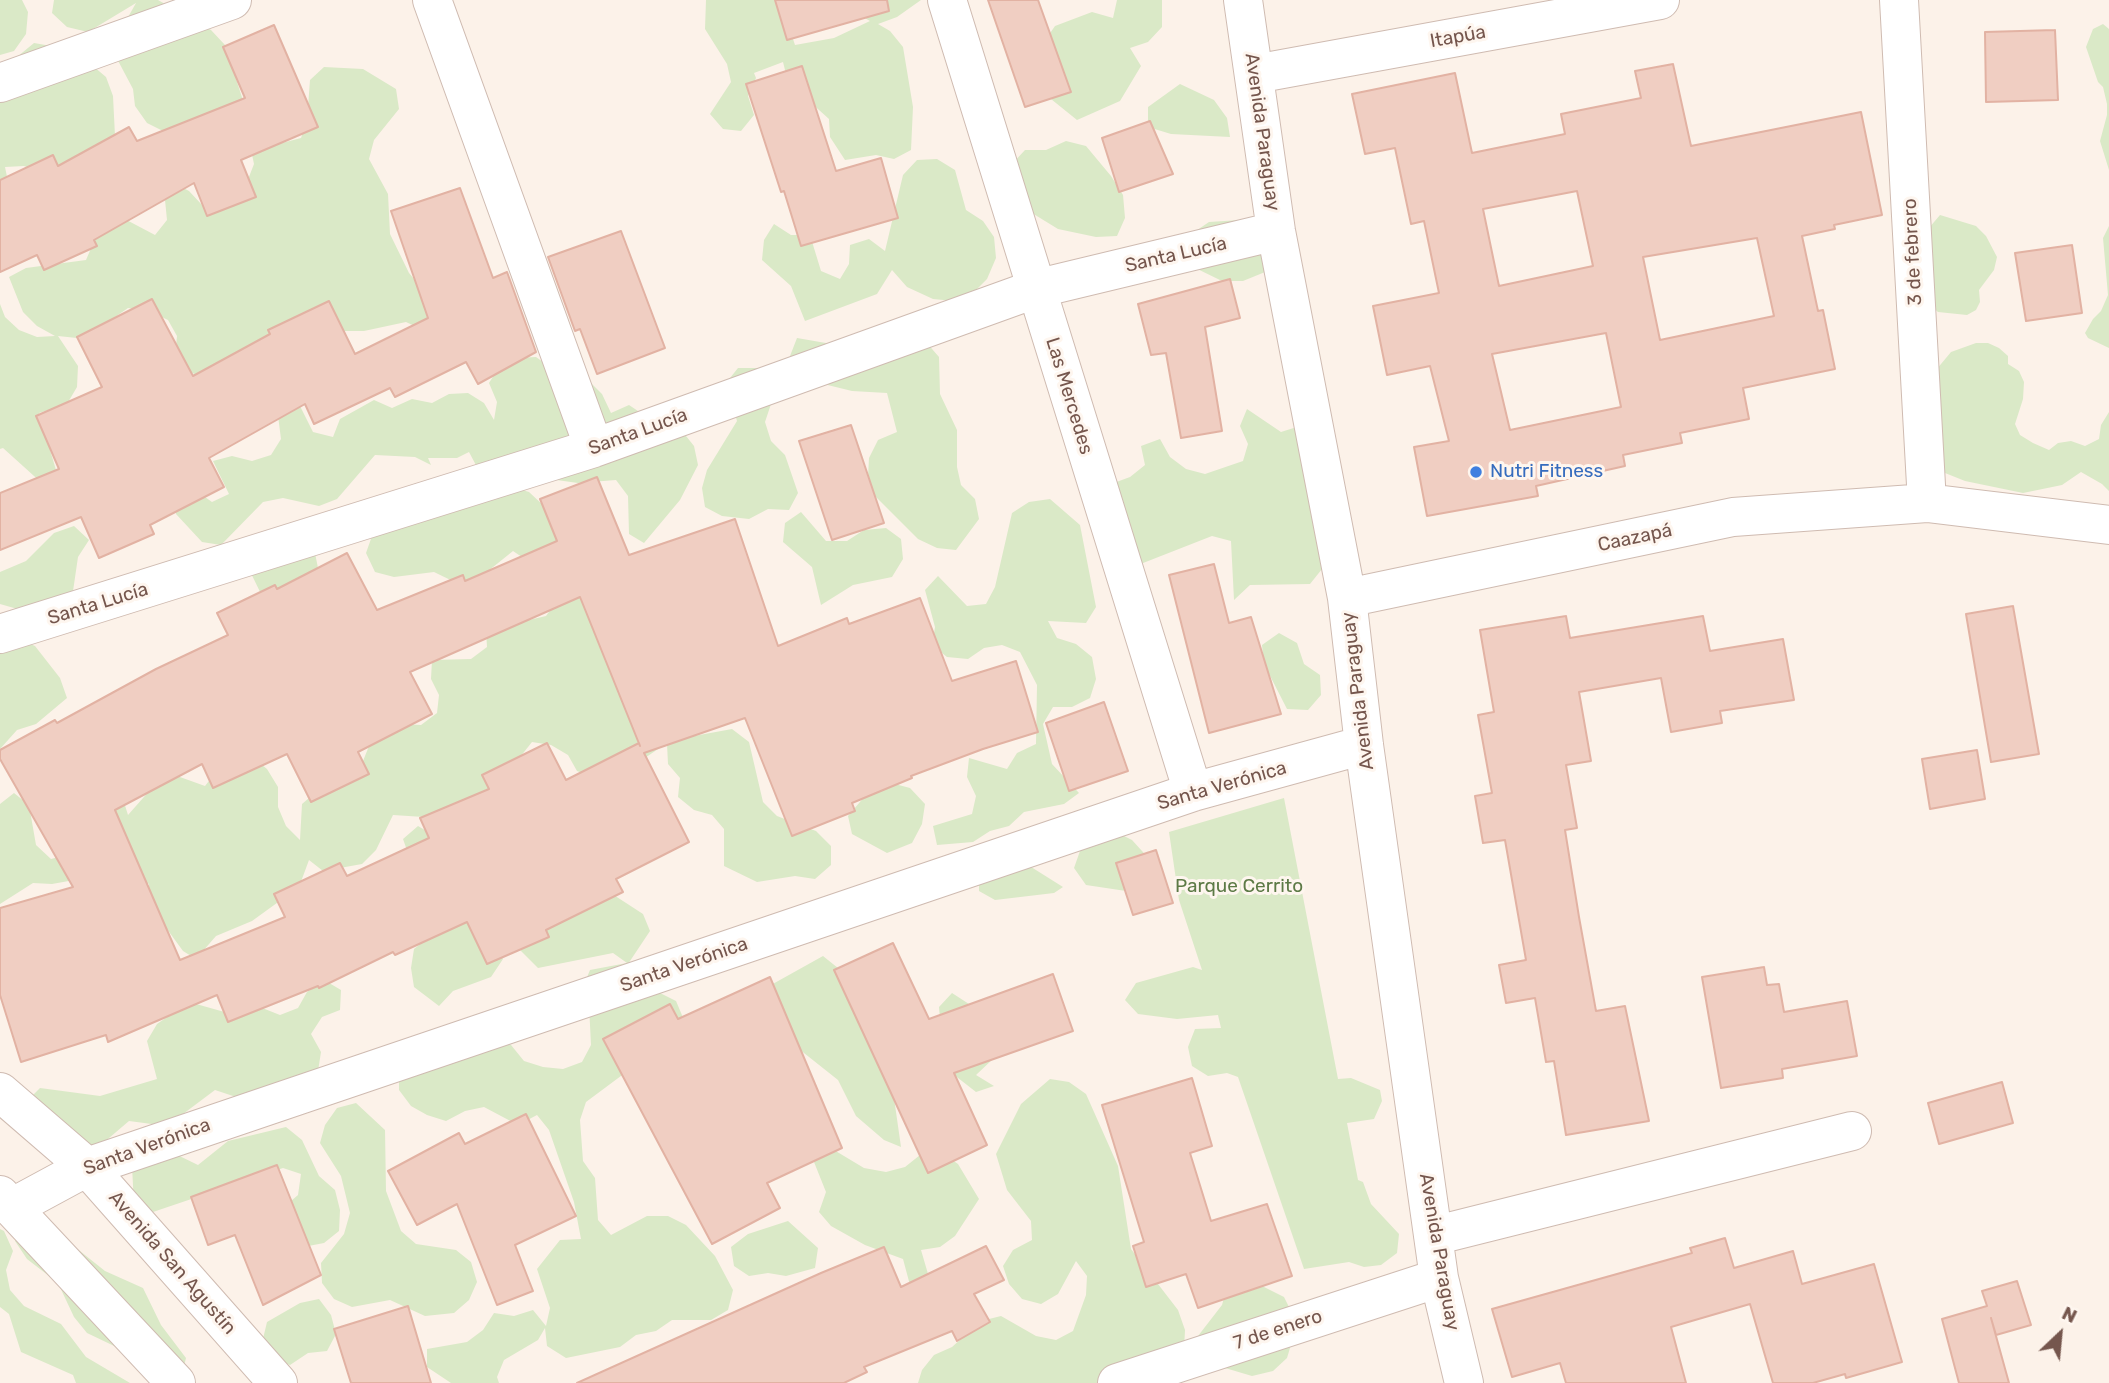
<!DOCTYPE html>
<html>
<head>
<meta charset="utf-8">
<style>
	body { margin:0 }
	#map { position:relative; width:2109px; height:1383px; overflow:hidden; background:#fcf2e9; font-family:Rubik,sans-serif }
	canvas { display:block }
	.north { position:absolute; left:2025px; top:1299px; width:70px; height:70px; -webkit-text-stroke:5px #fef6ef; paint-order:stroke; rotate:26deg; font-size:19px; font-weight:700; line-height:28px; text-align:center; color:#75564d }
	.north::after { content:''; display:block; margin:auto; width:24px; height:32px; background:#75564d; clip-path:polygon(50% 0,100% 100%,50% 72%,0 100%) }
</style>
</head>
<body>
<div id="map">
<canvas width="2109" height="1383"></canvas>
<div class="north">N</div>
</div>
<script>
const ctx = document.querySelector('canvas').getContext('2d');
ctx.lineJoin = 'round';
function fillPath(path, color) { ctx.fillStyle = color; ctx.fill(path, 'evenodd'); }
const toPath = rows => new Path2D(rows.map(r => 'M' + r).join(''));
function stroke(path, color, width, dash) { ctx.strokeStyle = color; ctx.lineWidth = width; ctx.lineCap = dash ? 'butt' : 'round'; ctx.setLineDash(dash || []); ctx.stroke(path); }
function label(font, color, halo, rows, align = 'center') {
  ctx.font = font + ' Rubik,sans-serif'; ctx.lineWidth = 6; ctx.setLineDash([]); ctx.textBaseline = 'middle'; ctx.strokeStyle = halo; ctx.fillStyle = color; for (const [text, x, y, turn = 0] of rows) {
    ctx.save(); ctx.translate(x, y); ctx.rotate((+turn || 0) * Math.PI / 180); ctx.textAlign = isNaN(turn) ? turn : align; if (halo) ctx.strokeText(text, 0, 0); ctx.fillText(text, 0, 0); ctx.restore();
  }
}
const green = toPath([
	[0,0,22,0,28,12,26,34,14,51,0,55],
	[54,0,158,0,211,30,225,45,250,122,261,137,282,143,301,138,307,121,310,80,324,67,363,69,396,89,399,109,374,140,369,159,388,194,390,234,409,273,448,319,440,338,406,322,364,331,334,331,203,378,186,370,175,356,177,336,168,320,149,311,128,308,95,331,77,338,58,336,78,366,77,387,67,404,39,413,56,470,44,485,3,448,0,449,0,304,5,317,19,330,37,337,55,336,37,326,23,312,9,277,26,268,86,260,101,225,60,179,24,166,5,167,21,245,0,238,0,63,17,57,34,43,74,50,106,77,113,96,119,216,155,235,167,220,165,200,172,182,189,191,203,206,223,210,240,200,254,164,250,145,163,131,147,123,135,106,133,89,115,55,118,35,136,3,88,32,67,27,52,13],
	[706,0,780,0,795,45,834,38,870,21,833,0,921,0,897,17,878,24,890,31,903,47,913,107,911,150,894,159,876,155,845,160,830,137,829,119,788,82,783,62,754,73,756,78,748,96,754,115,741,131,723,129,710,114,731,82,727,64,705,29],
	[1117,0,1162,0,1162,27,1148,42,1130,48,1141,66,1120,101,1077,120,1046,95,1044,42,1055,26,1092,12,1113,18],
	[2103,24,2109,29,2109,170,2100,141,2107,115,2107,104,2103,87,2098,82,2086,47,2093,29],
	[1180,84,1214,100,1227,118,1230,137,1171,134,1148,127,1148,107],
	[1066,141,1086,146,1111,176,1123,195,1125,218,1117,236,1096,237,1058,229,1014,202,1011,165,1025,150,1046,150],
	[937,159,955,170,966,210,983,221,994,237,996,258,987,279,973,293,954,301,933,299,907,287,892,270,877,294,805,321,791,286,762,260,764,240,774,224,791,235,810,235,821,271,840,279,849,264,850,245,869,239,885,251,903,175,917,160],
	[1940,215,1976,226,1986,236,1997,257,1994,270,1979,290,1980,302,1976,310,1967,315,1938,312,1931,306,1923,235],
	[1240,220,1275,241,1270,270,1243,281,1222,281,1185,263,1184,239,1209,222],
	[2109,226,2109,348,2088,338,2085,333,2093,319,2101,311,2108,295,2103,238],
	[797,338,872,351,926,342,939,357,940,394,957,430,957,467,961,485,975,499,979,519,956,550,937,548,918,539,875,496,868,477,869,458,878,440,897,432,887,393,852,391,791,376,790,356],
	[1976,343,1988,343,1999,348,2008,356,2008,364,2019,371,2024,382,2023,399,2015,424,2020,435,2033,443,2049,450,2058,443,2071,441,2085,446,2099,439,2101,425,2109,412,2109,491,2102,484,2081,472,2062,485,2023,493,1965,481,1945,473,1935,465,1936,370,1951,352],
	[536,357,568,380,588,380,602,394,611,413,629,405,662,427,682,431,694,446,698,465,680,500,644,543,629,534,628,496,616,480,578,483,478,469,469,452,457,458,428,458,431,465,415,457,375,455,337,499,319,506,283,498,263,502,221,545,202,542,176,514,177,495,195,490,212,502,229,494,213,461,232,456,252,461,271,455,281,439,276,400,295,396,313,432,333,437,340,419,374,400,392,408,412,399,432,403,449,394,468,393,484,403,494,420,497,402,489,383,499,367,517,358],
	[738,368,758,368,769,384,771,404,765,422,771,441,785,455,798,493,789,510,768,509,749,519,722,516,705,507,702,488,707,470,737,421,726,383],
	[1247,409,1281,432,1300,426,1340,533,1322,569,1310,584,1250,585,1234,600,1231,541,1212,536,1138,565,1111,484,1130,477,1145,465,1141,446,1160,439,1170,457,1186,469,1205,474,1243,461,1248,444,1240,426],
	[509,486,529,492,544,506,569,565,562,584,513,551,467,588,434,572,394,577,375,572,366,553,372,536,403,512,443,516,468,488],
	[1050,499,1080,525,1096,607,1086,623,1048,621,1057,638,1076,644,1092,657,1096,679,1090,698,1072,707,1053,707,1043,724,1052,764,1079,793,1064,804,1024,812,1009,826,990,831,973,842,937,845,933,826,972,814,976,796,967,777,969,758,1007,769,1017,753,1036,744,1037,685,1020,652,1002,645,984,648,968,659,947,657,932,645,935,627,925,590,938,576,967,606,986,604,995,587,1012,513,1029,502],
	[801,512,826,541,847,541,864,530,886,528,901,539,903,559,892,577,853,585,821,605,812,567,783,542,785,523],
	[74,526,89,540,78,557,72,598,35,614,0,604,0,572,26,561,54,533],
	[314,548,318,568,299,601,263,598,246,563],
	[573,592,589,605,657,729,658,749,642,760,590,776,577,771,568,755,551,745,532,742,470,820,393,815,376,850,362,864,323,871,309,860,299,887,252,921,216,936,196,959,183,951,148,903,149,884,133,875,113,873,52,884,33,883,0,904,0,804,14,793,29,805,36,845,51,859,70,854,104,798,122,796,128,815,166,772,205,786,229,755,251,756,267,769,278,787,278,807,286,826,300,840,302,804,316,792,355,781,369,746,383,733,401,724,421,725,437,713,439,695,431,679,432,660,471,659,487,647,486,630,546,616,557,601],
	[0,631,35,646,60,678,67,698,36,724,17,730,0,749],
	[1279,633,1297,643,1304,664,1320,675,1321,695,1308,710,1287,709,1264,664,1262,645],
	[676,726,694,736,732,729,749,742,763,802,777,816,816,831,831,846,831,865,815,879,795,876,757,882,724,866,724,829,712,815,694,810,678,797,680,778,668,764,667,744],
	[891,783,910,788,925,804,922,824,912,843,887,853,852,834,848,816,871,789],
	[1284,798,1338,1079,1351,1078,1380,1090,1382,1101,1374,1119,1347,1123,1358,1180,1363,1182,1371,1204,1399,1234,1397,1253,1381,1265,1364,1267,1349,1262,1304,1269,1238,1077,1227,1073,1208,1076,1192,1066,1188,1047,1195,1029,1221,1028,1218,1015,1177,1019,1138,1014,1125,1000,1136,983,1193,967,1202,970,1179,900,1169,832],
	[418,826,435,836,456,890,503,959,491,977,453,991,439,1006,414,987,411,968,414,949,444,925,415,873,403,839],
	[1114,831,1132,840,1152,862,1126,891,1086,885,1074,868,1080,851,1095,837],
	[1012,855,1063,887,1054,893,995,900,979,891,979,872],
	[603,888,643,914,650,931,628,964,658,992,676,1001,684,1020,633,1067,586,1102,580,1120,583,1161,595,1178,598,1220,611,1235,647,1216,668,1216,686,1225,715,1256,733,1290,728,1310,711,1320,672,1320,656,1331,636,1335,620,1347,566,1358,547,1346,545,1328,538,1340,504,1360,497,1377,499,1383,451,1383,427,1367,427,1349,467,1342,483,1330,494,1313,514,1316,533,1310,546,1326,550,1308,537,1269,560,1240,581,1239,574,1202,549,1130,537,1115,518,1125,484,1107,465,1111,446,1121,427,1115,411,1106,399,1090,399,1071,475,1028,511,1045,524,1061,543,1067,563,1069,582,1062,591,1045,589,1005,583,987,590,970,627,963,613,953,538,968,511,941],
	[823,956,838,968,859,1025,891,1077,901,1147,884,1140,856,1116,838,1080,775,1030,753,995],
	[324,980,341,990,340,1010,322,1017,311,1034,321,1052,315,1090,294,1104,233,1096,215,1090,167,1126,129,1121,82,1161,27,1101,40,1088,100,1096,157,1079,147,1041,157,1024,189,1002,228,1013,242,1000,280,1015,298,1008,307,992],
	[952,993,969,1004,994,1058,976,1075,994,1086,976,1092,944,1067,939,1007],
	[1050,1079,1069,1082,1086,1094,1118,1166,1131,1249,1178,1310,1185,1330,1184,1350,1161,1383,918,1383,922,1370,934,1355,952,1347,981,1321,1001,1316,1036,1336,1056,1340,1073,1331,1086,1295,1087,1276,1076,1261,1058,1294,1041,1304,1022,1299,1009,1284,1003,1266,1013,1250,1032,1240,1031,1221,1007,1190,996,1154,1021,1104],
	[356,1103,385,1130,386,1191,401,1231,416,1244,456,1250,471,1262,477,1282,469,1300,454,1313,425,1316,390,1300,352,1307,334,1299,322,1283,321,1263,344,1234,350,1213,341,1176,320,1143,325,1125,337,1108],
	[286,1127,302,1140,319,1176,335,1190,340,1210,339,1231,324,1243,277,1252,270,1219,298,1195,301,1174,283,1168,153,1212,134,1205,132,1166,161,1147,198,1165,228,1141],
	[829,1147,864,1168,886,1172,905,1167,920,1155,942,1153,958,1164,979,1199,955,1236,940,1247,921,1250,938,1308,918,1315,903,1259,865,1245,831,1226,819,1212,826,1192,812,1157],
	[41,1220,105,1271,143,1288,161,1325,186,1358,181,1378,87,1333,74,1317,58,1283,27,1259,15,1241,22,1225],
	[788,1221,818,1248,815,1268,786,1276,768,1273,749,1276,734,1266,731,1247,748,1234],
	[0,1229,4,1231,13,1251,6,1270,10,1290,24,1306,61,1324,86,1357,130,1383,76,1383,73,1375,21,1352,9,1314,0,1307],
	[1242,1276,1284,1297,1294,1317,1293,1338,1287,1358,1273,1371,1252,1376,1215,1365,1199,1355,1198,1336,1222,1305,1227,1287],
	[319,1299,331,1315,336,1334,327,1351,308,1353,290,1365,271,1358,262,1343,267,1322,300,1303]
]);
const building = toPath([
	[775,0,887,0,889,11,787,40,775,0],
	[988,0,1038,0,1071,92,1025,107,988,0],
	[274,25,318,127,241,160,256,197,207,216,194,183,94,240,97,246,44,270,37,255,0,272,0,180,53,155,58,166,129,127,137,141,245,98,223,47,274,25],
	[2055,30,2058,100,1986,102,1985,32,2055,30],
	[1673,64,1691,146,1861,112,1882,215,1834,225,1835,229,1802,236,1818,311,1823,310,1835,369,1743,388,1749,419,1680,433,1682,443,1623,455,1625,466,1536,486,1538,496,1427,516,1414,447,1449,441,1430,366,1387,375,1373,306,1439,293,1424,221,1411,224,1395,148,1365,154,1352,94,1455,73,1472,153,1565,134,1561,114,1641,98,1635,71,1673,64],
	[1577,191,1593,266,1499,286,1483,209,1577,191],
	[1757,238,1774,316,1660,340,1643,257,1757,238],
	[1606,333,1621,407,1510,430,1492,354,1606,333],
	[802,66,836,171,881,158,898,218,801,246,784,191,781,192,746,84,802,66],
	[1150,121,1173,174,1119,192,1102,138,1150,121],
	[460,188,493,278,507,272,536,352,478,384,466,362,395,397,390,388,314,424,305,404,209,458,224,487,150,525,154,534,99,558,81,517,0,550,0,493,59,469,36,416,102,387,77,337,152,299,193,376,270,334,268,330,329,301,355,354,428,318,391,211,460,188],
	[621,231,665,348,597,374,580,329,575,331,548,257,621,231],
	[2072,245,2082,313,2026,321,2015,253,2072,245],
	[1230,279,1240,318,1205,327,1222,431,1181,438,1166,353,1151,355,1138,304,1230,279],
	[851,425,884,523,832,540,799,441,851,425],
	[597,477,629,555,735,519,778,646,847,618,849,624,920,598,952,681,1016,661,1038,732,983,749,911,776,912,778,852,803,855,811,792,836,745,718,644,753,689,842,616,879,623,892,546,930,549,937,487,964,467,922,395,955,393,952,319,988,318,986,228,1022,217,995,108,1042,106,1035,21,1062,0,995,0,908,73,887,0,759,0,750,55,720,57,723,156,669,228,635,217,613,275,585,277,589,347,553,377,610,463,575,465,581,557,541,540,499,597,477],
	[580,597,640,746,639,743,566,780,547,743,482,775,489,789,420,818,429,838,347,876,340,863,274,894,285,917,180,960,115,810,202,764,213,788,287,754,311,802,369,774,358,752,432,714,410,672,580,597],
	[1214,564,1229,623,1251,617,1281,714,1209,733,1169,575,1214,564],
	[2013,606,2039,754,1991,762,1966,614,2013,606],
	[1566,616,1570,638,1703,616,1710,651,1783,639,1794,700,1720,711,1722,723,1671,732,1661,678,1579,692,1591,761,1566,765,1577,828,1565,830,1579,917,1596,1011,1625,1006,1649,1121,1566,1135,1554,1061,1546,1062,1535,998,1506,1003,1499,965,1526,960,1505,840,1483,843,1475,796,1492,793,1478,715,1494,712,1480,630,1566,616],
	[1104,702,1128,771,1069,791,1046,723,1104,702],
	[1977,750,1985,799,1930,809,1922,759,1977,750],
	[1156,850,1173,903,1133,915,1116,863,1156,850],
	[893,943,929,1019,1053,974,1073,1031,954,1073,987,1145,928,1173,834,970,893,943],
	[1764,967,1767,985,1779,984,1784,1012,1847,1001,1857,1056,1782,1069,1783,1078,1721,1088,1702,977,1764,967],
	[770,977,842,1148,767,1183,780,1208,712,1244,603,1039,670,1004,678,1019,770,977],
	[1192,1078,1212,1146,1190,1153,1211,1221,1267,1204,1292,1276,1198,1308,1186,1274,1146,1287,1133,1246,1144,1242,1102,1105,1192,1078],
	[2002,1082,2013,1123,1939,1144,1928,1103,2002,1082],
	[526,1114,576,1216,515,1245,533,1291,497,1305,457,1204,417,1225,388,1171,459,1133,465,1144,526,1114],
	[277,1165,321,1275,263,1305,235,1235,208,1245,191,1197,277,1165],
	[1725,1238,1734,1268,1793,1251,1802,1284,1874,1264,1902,1362,1846,1378,1845,1374,1813,1383,1773,1383,1750,1304,1671,1327,1686,1383,1566,1383,1560,1363,1512,1377,1492,1309,1692,1253,1690,1248,1725,1238],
	[986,1246,1004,1280,974,1294,990,1322,957,1341,952,1331,864,1367,867,1372,844,1383,577,1383,821,1273,884,1247,901,1287,986,1246],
	[2017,1281,2031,1325,1996,1335,1991,1318,2009,1383,1959,1383,1942,1319,1987,1306,1982,1291,2017,1281],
	[408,1306,431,1383,351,1383,334,1329,408,1306]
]);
const minor = toPath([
	[432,0,594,448],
	[947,0,1193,792],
	[1243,0,1276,231,1347,598,1364,745,1439,1278,1464,1383],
	[1899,0,1927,503],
	[1255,74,1660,0],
	[0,83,232,0],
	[1347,598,1733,517,1927,503,2109,525],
	[0,634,594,448,1035,289,1276,231],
	[0,1092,87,1167,278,1383],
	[0,1195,176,1383],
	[13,1207,87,1167,1193,792,1364,745],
	[1433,1236,1852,1131],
	[1117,1383,1439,1278]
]);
const markers = [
	[1476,472,7,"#3f7fe0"]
];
const streetNames = [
	["Itapúa",1458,37,-10],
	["Avenida Paraguay",1262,132,82],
	["3 de febrero",1913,252,-93],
	["Santa Lucía",1176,255,-13],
	["Las Mercedes",1069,396,73],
	["Santa Lucía",638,432,-20],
	["Caazapá",1635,538,-12],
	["Santa Lucía",98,604,-17],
	["Avenida Paraguay",1358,691,-97],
	["Santa Verónica",1222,786,-16],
	["Santa Verónica",684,965,-19],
	["Santa Verónica",147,1147,-20],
	["Avenida Paraguay",1439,1252,80],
	["Avenida San Agustín",172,1263,49],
	["7 de enero",1278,1330,-18]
];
const shopNames = [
	["Nutri Fitness",1490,472]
];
const parkNames = [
	["Parque Cerrito",1239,887]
];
fillPath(green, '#dae9c7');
fillPath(building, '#f0cec2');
stroke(building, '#e2b2a3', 2);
stroke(minor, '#cfbbb1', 40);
stroke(minor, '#fff', 38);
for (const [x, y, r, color] of markers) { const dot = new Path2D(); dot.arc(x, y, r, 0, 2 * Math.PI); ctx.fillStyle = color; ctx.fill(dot); stroke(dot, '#fef6ef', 2.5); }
label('19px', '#75564d', '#fef6ef', streetNames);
label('19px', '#366cbe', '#fef6ef', shopNames, 'left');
label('19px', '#5d7a46', '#fef6ef', parkNames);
</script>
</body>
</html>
